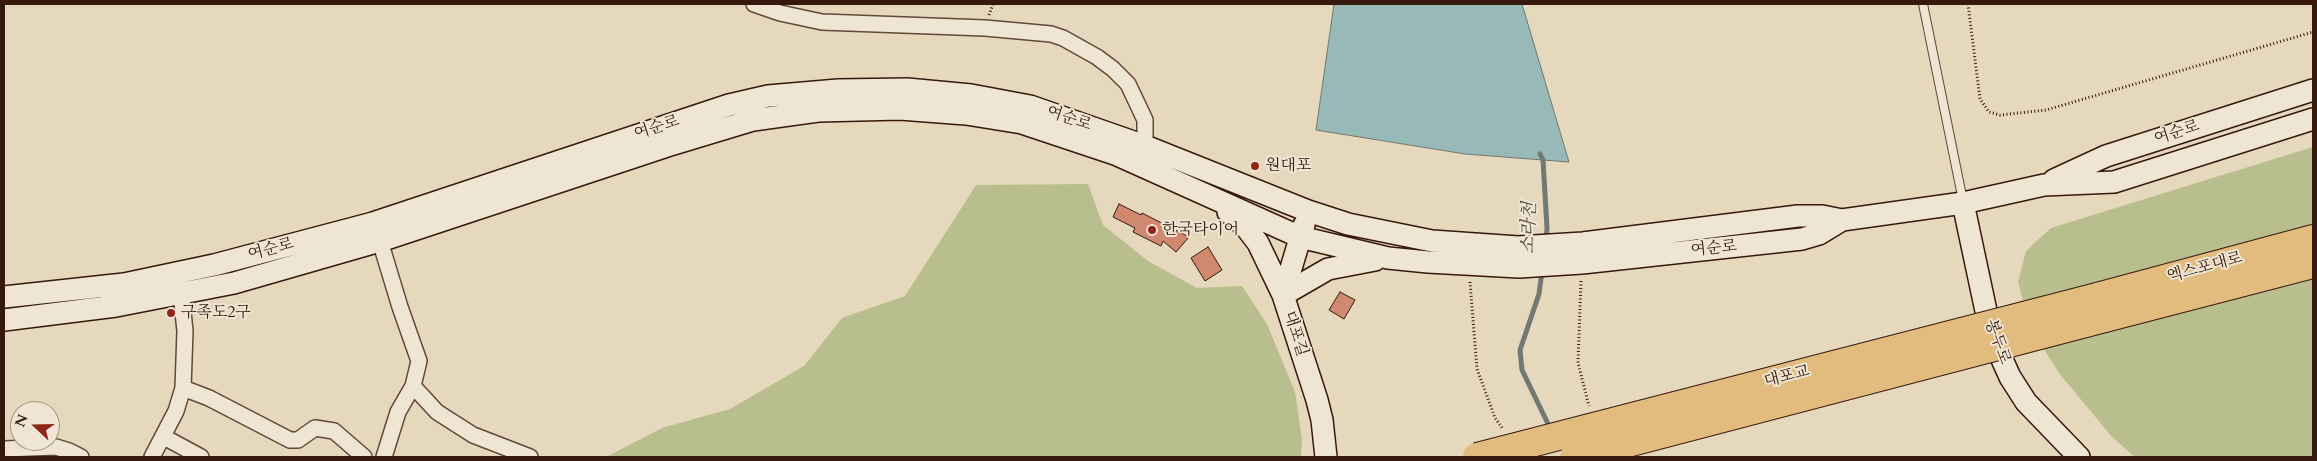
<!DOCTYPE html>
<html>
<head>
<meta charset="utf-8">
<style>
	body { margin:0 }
	#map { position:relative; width:2317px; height:461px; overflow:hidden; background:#e5d8bc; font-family:Cardo,serif }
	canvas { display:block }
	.frame { position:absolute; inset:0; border:5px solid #37180c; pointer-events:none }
	.north { position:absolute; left:10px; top:401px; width:50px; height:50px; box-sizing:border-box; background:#eee6d3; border:1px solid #a59483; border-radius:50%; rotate:291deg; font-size:14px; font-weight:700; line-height:20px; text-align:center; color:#37180c }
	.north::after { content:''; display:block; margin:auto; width:18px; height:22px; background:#8f2418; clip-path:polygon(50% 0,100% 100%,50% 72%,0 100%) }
</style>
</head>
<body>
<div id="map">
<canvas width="2317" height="461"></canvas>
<div class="frame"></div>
<div class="north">N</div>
</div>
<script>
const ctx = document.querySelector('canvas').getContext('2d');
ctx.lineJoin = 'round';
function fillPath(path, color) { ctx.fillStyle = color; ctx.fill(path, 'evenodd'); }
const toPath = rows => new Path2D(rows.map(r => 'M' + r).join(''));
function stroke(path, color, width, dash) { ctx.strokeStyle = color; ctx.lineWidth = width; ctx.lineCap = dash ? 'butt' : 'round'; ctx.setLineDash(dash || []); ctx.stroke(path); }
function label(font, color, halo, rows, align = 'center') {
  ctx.font = font + ' Cardo,"Noto Serif KR",serif'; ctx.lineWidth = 4; ctx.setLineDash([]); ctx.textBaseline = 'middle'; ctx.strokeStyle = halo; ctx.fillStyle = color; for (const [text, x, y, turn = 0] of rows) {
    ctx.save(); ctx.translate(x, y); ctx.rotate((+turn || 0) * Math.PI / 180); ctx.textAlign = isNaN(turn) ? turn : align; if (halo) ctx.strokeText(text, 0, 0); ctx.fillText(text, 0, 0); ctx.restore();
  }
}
const green = toPath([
	[2313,147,2313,457,2135,457,2112,437,2059,373,2030,327,2018,282,2026,251,2051,228],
	[1088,184,1103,225,1148,261,1197,288,1242,286,1267,324,1295,392,1302,440,1301,457,606,457,662,428,730,409,804,366,842,318,905,296,976,185]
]);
const water = toPath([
	[1334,4,1522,4,1569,162,1465,154,1316,130,1334,4]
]);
const stream = toPath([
	[1540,154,1543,160,1547,228,1546,240],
	[1542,271,1539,294,1520,350,1522,370,1551,430]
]);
const building = toPath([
	[1119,204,1141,215,1142,213,1189,237,1176,252,1163,241,1161,246,1133,232,1135,228,1113,217,1119,204],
	[1208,247,1222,270,1205,281,1191,258,1208,247],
	[1340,292,1355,300,1344,319,1329,310,1340,292]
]);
const path = toPath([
	[1968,4,1980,99,1989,112,2000,115,2046,110,2313,32],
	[989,15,993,4],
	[1581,281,1578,363,1589,406],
	[1470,282,1477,369,1495,418,1503,429]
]);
const lane = toPath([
	[1923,4,1963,201]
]);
const street = toPath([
	[754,4,780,13,822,22,985,28,1051,34,1063,38,1097,57,1113,69,1128,84,1145,120,1145,146],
	[380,241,400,307,419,361,413,386,437,412,473,435,530,457],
	[183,388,209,398,290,440,298,440,315,428,334,431,364,457],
	[164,437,201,457],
	[4,449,56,447,69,451,81,457],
	[152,457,176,411,183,388,185,331,181,293],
	[384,457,398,412,413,386]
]);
const secondary = toPath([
	[2054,180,2106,156,2313,90],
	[1963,203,1986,311,1996,346,2010,377,2026,402,2079,457],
	[1228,212,1245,226,1258,243,1283,295,1328,269,1375,260],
	[1304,225,1283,295,1317,400,1322,420,1326,457],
	[4,297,124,284,214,265,373,223,729,105,768,96,838,90,907,89,971,95,1030,106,1145,146,1308,211,1348,224,1432,241,1518,247,1583,243,1798,216,1822,216,1842,220,1963,203,2044,185,2114,182,2313,119],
	[4,320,116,306,234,283,380,241,667,146,753,120,818,111,900,109,966,114,1022,123,1115,154,1300,237,1388,258,1428,262,1519,267,1582,263,1802,239,1819,234,1842,220]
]);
const highway = toPath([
	[2097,297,2313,239],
	[2105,318,2313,264]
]);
const highwayBridge = toPath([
	[1477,457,2097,297],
	[1574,457,2105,318]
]);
const markers = [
	[1255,166,5,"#8f2418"],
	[1152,230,5,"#8f2418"],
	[171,313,5,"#8f2418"]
];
const streetNames = [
	["여순로",1069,119,19],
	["여순로",657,128,-18],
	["여순로",2177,133,-18],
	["여순로",1714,249,-6],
	["여순로",271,250,-15],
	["엑스포대로",2205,268,-15],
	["대포길",1295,334,72],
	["봉두로",1997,342,70],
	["대포교",1787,377,-14]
];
const poiNames = [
	["원대포",1265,166],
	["한국타이어",1162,230],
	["구족도2구",181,313]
];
const waterNames = [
	["소라천",1530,228,-88]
];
fillPath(green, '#b8be8e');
fillPath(water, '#97b9b7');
stroke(water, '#717973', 1);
stroke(stream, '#717973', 5);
fillPath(building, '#d08970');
stroke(building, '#37180c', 1);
stroke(lane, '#624838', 10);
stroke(street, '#624838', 18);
stroke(secondary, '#37180c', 24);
stroke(highway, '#37180c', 30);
stroke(path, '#37180c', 3, [1, 2.5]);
stroke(lane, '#eee6d3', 8);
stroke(street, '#eee6d3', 15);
stroke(secondary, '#eee6d3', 21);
stroke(highway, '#e2bc7e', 28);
stroke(highwayBridge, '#37180c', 30, []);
stroke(highwayBridge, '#e2bc7e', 28);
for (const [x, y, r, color] of markers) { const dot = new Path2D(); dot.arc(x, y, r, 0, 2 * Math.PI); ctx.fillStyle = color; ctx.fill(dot); stroke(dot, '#eee6d3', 2); }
label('16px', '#37180c', '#eee6d3', streetNames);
label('16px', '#37180c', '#eee6d3', poiNames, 'left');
label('italic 18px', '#54483f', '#eee6d3', waterNames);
</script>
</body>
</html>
